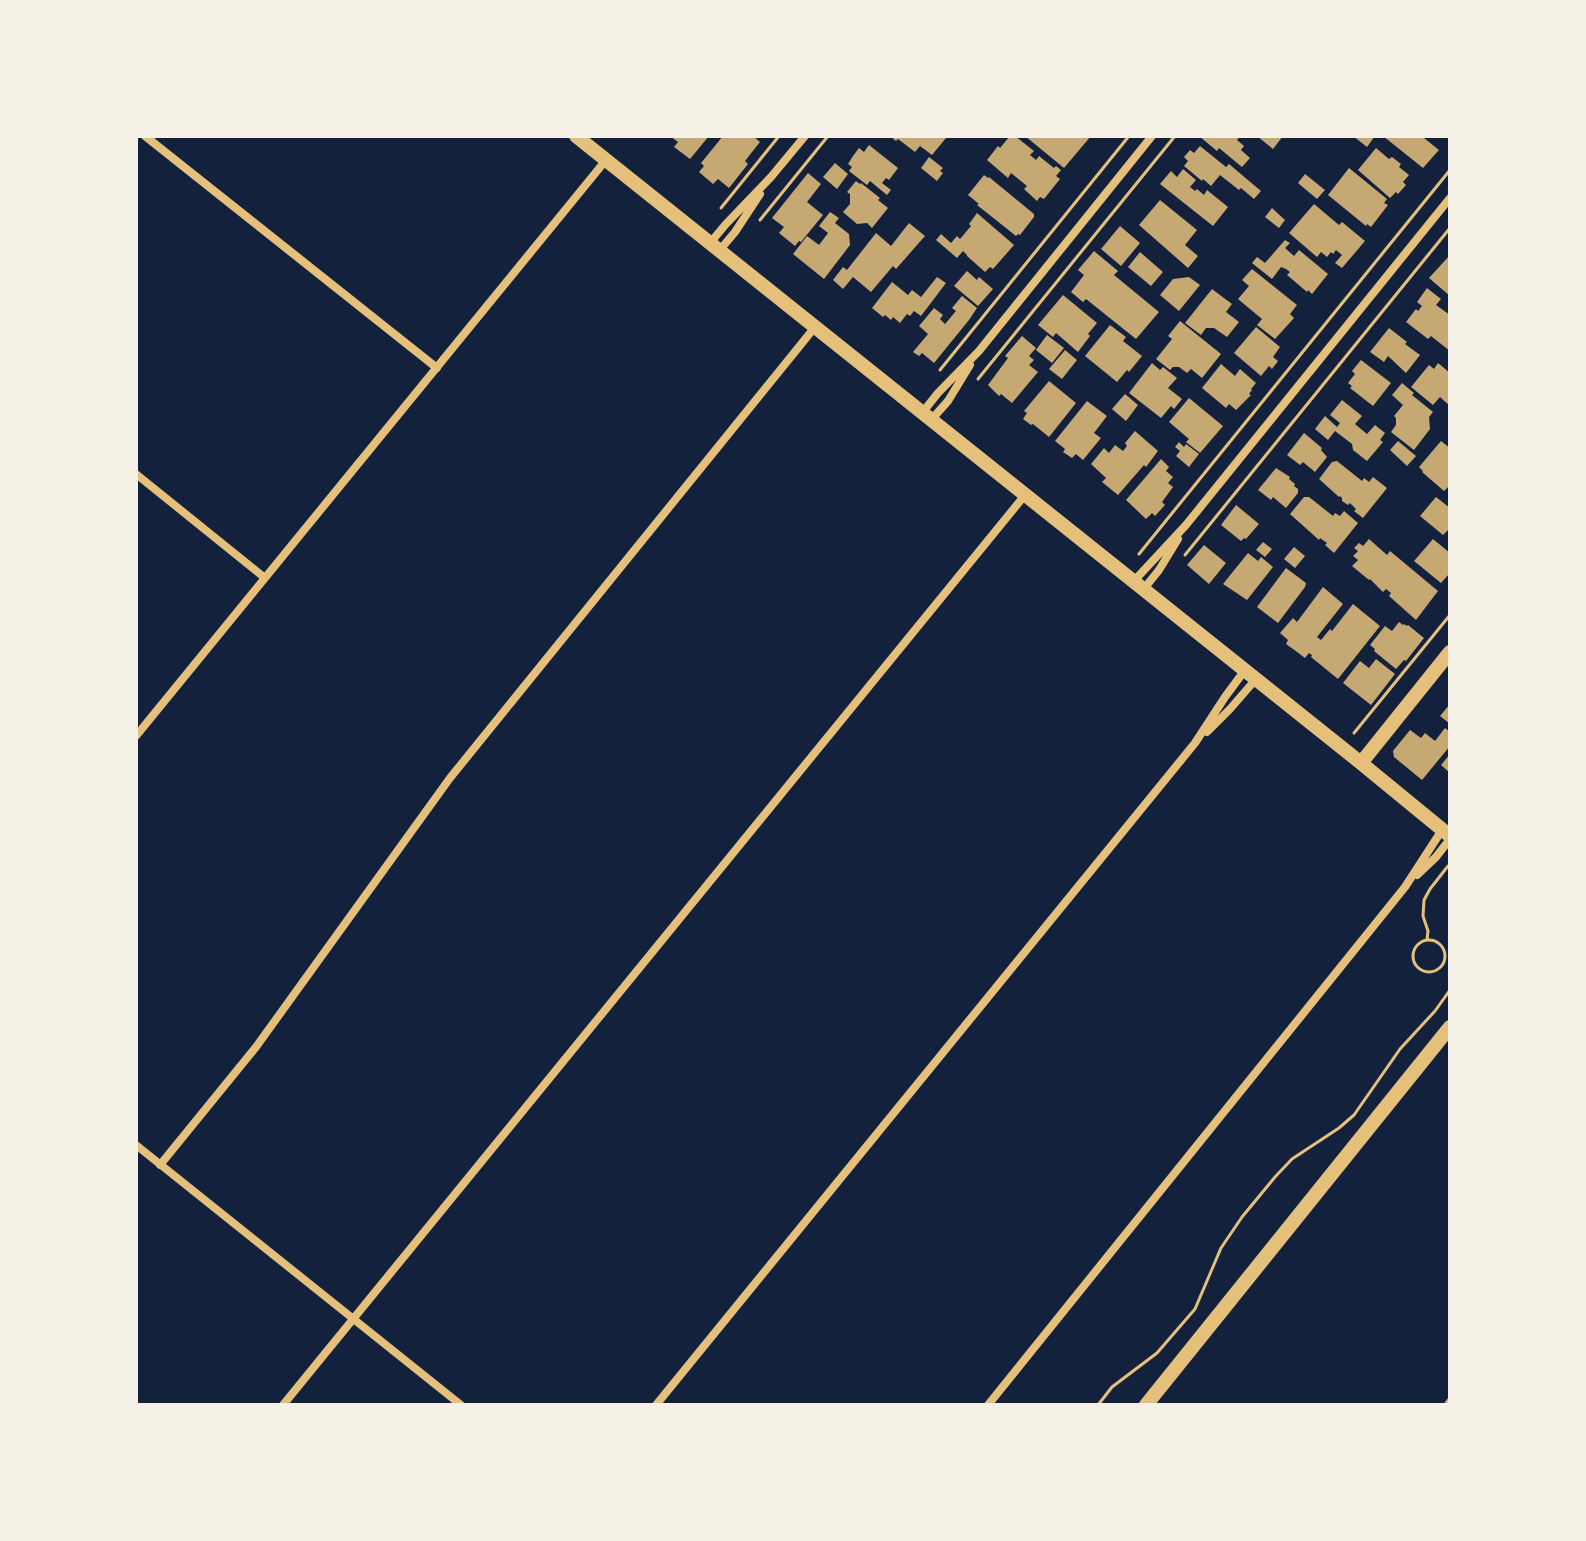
<!DOCTYPE html>
<html>
<head>
<meta charset="utf-8">
<style>
	body { margin:0 }
	#map { position:relative; width:1586px; height:1541px; overflow:hidden; background:#14213d; font-family:Mulish,sans-serif }
	canvas { display:block }
	.frame { position:absolute; inset:0; border:138px solid #f6f1e7; pointer-events:none }
</style>
</head>
<body>
<div id="map">
<canvas width="1586" height="1541"></canvas>
<div class="frame"></div>
</div>
<script>
const ctx = document.querySelector('canvas').getContext('2d');
ctx.lineJoin = 'round';
function fillPath(path, color) { ctx.fillStyle = color; ctx.fill(path, 'evenodd'); }
const toPath = rows => new Path2D(rows.map(r => 'M' + r).join(''));
function stroke(path, color, width, dash) { ctx.strokeStyle = color; ctx.lineWidth = width; ctx.lineCap = dash ? 'butt' : 'round'; ctx.setLineDash(dash || []); ctx.stroke(path); }
const building = toPath([
	[670,136,709,136,690,159,674,147,678,142],
	[723,136,753,136,760,142,745,161,748,164,729,188,718,179,713,184,699,172,704,166,701,163],
	[890,136,943,136,946,138,932,155,920,146,915,152,898,139,896,141],
	[1010,136,1015,136,1034,151,1030,155,1036,160,1039,156,1054,168,1056,166,1061,170,1056,176,1060,179,1044,199,1040,197,1037,201,1024,189,1027,186,1011,173,1008,178,987,160,998,146,1000,148],
	[1025,136,1091,136,1064,168],
	[1199,136,1240,136,1237,140,1244,146,1241,150,1250,158,1242,167,1219,148,1217,151],
	[1257,136,1283,136,1273,149],
	[1353,136,1375,136,1367,147],
	[1383,136,1425,136,1424,138,1439,150,1423,168],
	[869,145,898,168,889,180,886,178,882,183,891,190,887,195,870,181,867,185,849,171,852,167,848,164,853,156,859,148,864,152],
	[1200,146,1226,167,1229,164,1261,191,1254,199,1241,188,1239,190,1220,175,1211,186,1203,179,1202,181,1184,166,1188,161,1184,157,1190,150,1194,153],
	[1376,148,1389,159,1392,157,1401,164,1399,167,1409,175,1403,182,1406,185,1398,194,1396,192,1390,198,1358,170],
	[929,157,943,168,940,171,943,173,937,181,921,168],
	[835,163,848,174,837,189,823,177],
	[1349,168,1387,199,1384,203,1388,205,1371,227,1367,224,1366,226,1328,195],
	[1183,169,1196,180,1190,187,1195,191,1197,189,1204,195,1207,190,1228,207,1213,226,1160,184,1171,171,1177,177],
	[808,173,821,184,807,202,823,215,801,242,799,241,795,246,779,233,784,227,772,218],
	[1305,174,1325,190,1317,199,1298,183],
	[984,175,988,178,989,177,1034,214,1034,217,1020,235,1018,234,1016,236,977,205,979,204,968,195],
	[856,181,860,184,861,183,880,198,878,200,888,208,872,228,867,223,857,224,843,212,850,204,850,194,847,192],
	[1160,200,1197,230,1185,245,1198,256,1188,268,1139,225],
	[1314,204,1339,225,1342,222,1365,241,1342,268,1335,263,1342,255,1336,250,1333,254,1331,252,1327,257,1321,252,1317,257,1289,233],
	[1272,208,1285,220,1279,228,1265,217],
	[830,212,839,218,835,223,849,234,850,245,824,279,793,254,807,236,819,245,828,233,819,226],
	[977,213,1014,245,993,269,990,267,985,272,967,256,967,255,963,251,957,258,936,240,941,234,951,243,957,236,960,239,971,226,969,224],
	[909,223,925,236,896,269,893,266,871,292,853,277,843,289,833,280,843,267,847,270,876,233,891,246],
	[1120,226,1140,243,1121,266,1101,249],
	[1285,240,1290,243,1285,248,1294,256,1299,250,1328,274,1312,294,1308,290,1307,292,1287,275,1290,272,1286,269,1281,267,1272,279,1252,263,1257,257,1265,263],
	[1094,251,1118,271,1114,275,1159,312,1136,339,1086,299,1083,302,1071,292,1084,275,1078,270],
	[1140,252,1163,272,1151,286,1128,267],
	[1450,255,1450,296,1429,278],
	[1252,269,1297,305,1290,314,1294,318,1275,339,1257,325,1262,319,1238,299,1249,286,1242,280],
	[967,271,977,280,979,277,993,289,978,306,954,286],
	[937,277,946,283,921,316,914,311,910,316,907,314,900,323,893,317,891,320,885,315,883,317,872,308,892,282,908,295,912,290,921,297],
	[1189,277,1200,285,1179,311,1160,295,1173,279],
	[1427,288,1441,299,1436,305,1450,315,1450,351,1431,336,1428,339,1406,322,1416,309,1418,311,1422,306,1417,302],
	[1212,289,1232,304,1226,312,1239,322,1227,337,1214,328,1206,328,1201,335,1185,323],
	[1063,295,1097,323,1088,334,1090,336,1078,352,1056,333,1053,337,1038,325],
	[962,296,977,308,969,320,934,363,922,353,919,356,913,352,928,334,919,326,934,308,943,315,940,319,945,324,956,311,952,308],
	[1180,321,1221,354,1202,378,1191,369,1187,373,1179,367,1173,367,1170,370,1156,359,1172,339,1168,336],
	[1110,325,1126,337,1123,341,1142,356,1129,372,1127,370,1117,382,1085,356],
	[1256,327,1280,347,1273,357,1278,361,1272,369,1269,366,1261,376,1234,353],
	[1389,328,1407,342,1405,344,1420,355,1406,373,1388,356,1384,362,1370,352],
	[1047,335,1064,348,1052,363,1036,350],
	[1022,336,1036,348,1029,356,1034,360,1029,365,1038,372,1012,403,1001,394,999,396,988,385,1008,358,1005,356],
	[1065,350,1077,360,1062,379,1049,369],
	[1361,360,1391,383,1373,406,1350,388,1352,386,1348,383,1355,374,1352,371],
	[1152,363,1160,370,1163,367,1177,378,1168,388,1182,399,1174,409,1171,406,1161,418,1129,393],
	[1438,363,1450,373,1450,406,1440,397,1433,405,1411,387,1429,365,1434,369],
	[1221,364,1235,376,1240,369,1256,383,1251,389,1252,390,1249,394,1251,395,1236,410,1229,404,1226,408,1202,388],
	[1049,381,1076,403,1049,437,1033,424,1031,425,1023,419,1027,413,1024,411],
	[1402,383,1414,393,1412,395,1433,412,1429,417,1430,429,1414,450,1391,432,1396,425,1396,418,1394,416,1403,405,1392,395],
	[1125,394,1138,405,1126,421,1112,409],
	[1189,398,1223,426,1200,453,1186,442,1189,439,1169,422],
	[1342,400,1362,416,1355,424,1367,434,1375,425,1385,433,1380,440,1383,442,1367,461,1353,450,1352,444,1335,431,1328,440,1315,429,1325,416,1337,427,1340,423,1330,415],
	[1087,401,1107,416,1094,433,1101,438,1083,460,1076,454,1072,458,1063,452,1065,449,1055,441],
	[1135,431,1158,451,1146,467,1144,465,1118,495,1102,482,1106,478,1091,464,1104,448,1109,453,1115,445,1123,451,1127,446,1125,443],
	[1304,433,1322,448,1321,450,1327,457,1315,472,1303,462,1300,465,1287,455],
	[1398,441,1416,456,1407,466,1390,450],
	[1441,441,1450,448,1450,485,1444,491,1422,472,1423,471,1419,467],
	[1179,442,1184,447,1186,444,1199,454,1189,467,1176,456,1180,451,1175,447],
	[1161,459,1169,467,1166,471,1173,477,1168,483,1173,487,1162,502,1165,505,1155,516,1152,513,1146,519,1126,500],
	[1337,461,1362,481,1364,478,1369,482,1373,477,1387,488,1363,518,1354,511,1356,509,1350,503,1348,505,1342,501,1342,498,1340,496,1339,497,1319,479,1332,462],
	[1276,468,1290,477,1289,479,1295,484,1294,486,1298,489,1298,493,1286,508,1273,497,1271,500,1258,490],
	[1304,497,1309,497,1333,516,1335,513,1340,516,1344,511,1358,523,1334,553,1325,545,1327,543,1320,538,1319,540,1290,514],
	[1436,497,1450,508,1450,532,1448,530,1443,535,1420,516],
	[1236,505,1259,524,1246,539,1244,538,1241,541,1221,525],
	[1369,539,1387,555,1390,551,1438,591,1416,620,1389,596,1391,593,1386,589,1383,592,1370,579,1369,580,1352,566,1358,560,1353,556,1358,551,1354,548,1359,543,1363,546],
	[1433,539,1450,553,1450,573,1441,583,1414,561],
	[1263,542,1272,549,1265,557,1256,550],
	[1204,545,1226,563,1209,584,1187,565],
	[1294,547,1305,556,1295,568,1284,559],
	[1248,553,1258,561,1261,557,1273,567,1247,600,1223,584],
	[1286,568,1306,583,1305,587,1278,623,1257,607],
	[1323,587,1343,604,1317,637,1321,640,1330,629,1332,631,1353,604,1380,626,1338,679,1311,657,1312,655,1309,653,1305,658,1293,649,1286,644,1288,640,1280,633,1293,618,1297,622],
	[1399,622,1403,625,1404,624,1407,626,1408,625,1424,638,1406,661,1404,660,1396,669,1374,651,1375,649,1370,645,1385,626,1392,631],
	[1376,659,1395,674,1371,705,1343,683,1360,661,1369,668],
	[1450,704,1450,724,1440,716],
	[1445,728,1450,732,1450,746,1422,780,1394,757,1393,751,1410,730,1421,738,1425,733,1435,741],
	[1450,754,1450,773,1441,765]
]);
const path = toPath([
	[721,208,779,136],
	[760,220,828,136],
	[940,370,1129,136],
	[978,379,1175,136],
	[1139,554,1450,170],
	[1185,555,1450,228],
	[1354,733,1450,615],
	[1427,940,1428,931,1423,916,1424,900,1430,889,1448,866],
	'1413 956a16 16 0 1 1 32 0a16 16 0 1 1-32 0Z',
	[1098,1405,1112,1387,1157,1353,1195,1309,1221,1248,1242,1217,1275,1177,1292,1159,1339,1128,1354,1115,1400,1049,1435,1011,1450,990]
]);
const minor = toPath([
	[145,136,437,368],
	[710,243,726,224,771,177,805,136],
	[719,251,735,232,760,194],
	[922,413,938,393,979,351,1152,136],
	[931,420,948,401,970,365],
	[136,474,265,578],
	[1133,582,1186,525,1450,198],
	[1143,590,1159,570,1178,539],
	[1207,732,1230,709,1256,679],
	[136,736,606,160],
	[1417,875,1436,857,1450,839],
	[136,1145,461,1405],
	[160,1165,256,1047,450,778,815,327],
	[283,1405,1025,495],
	[656,1405,1195,743,1225,697,1245,670],
	[988,1405,1405,887,1442,830],
	[1448,1405,1450,1402]
]);
const tertiary = toPath([
	[576,136,1361,763,1450,836],
	[1361,763,1450,652],
	[1146,1405,1450,1027]
]);
fillPath(building, '#c6a872');
stroke(path, '#e5c07b', 3);
stroke(minor, '#e5c07b', 8);
stroke(tertiary, '#e5c07b', 14);
</script>
</body>
</html>
